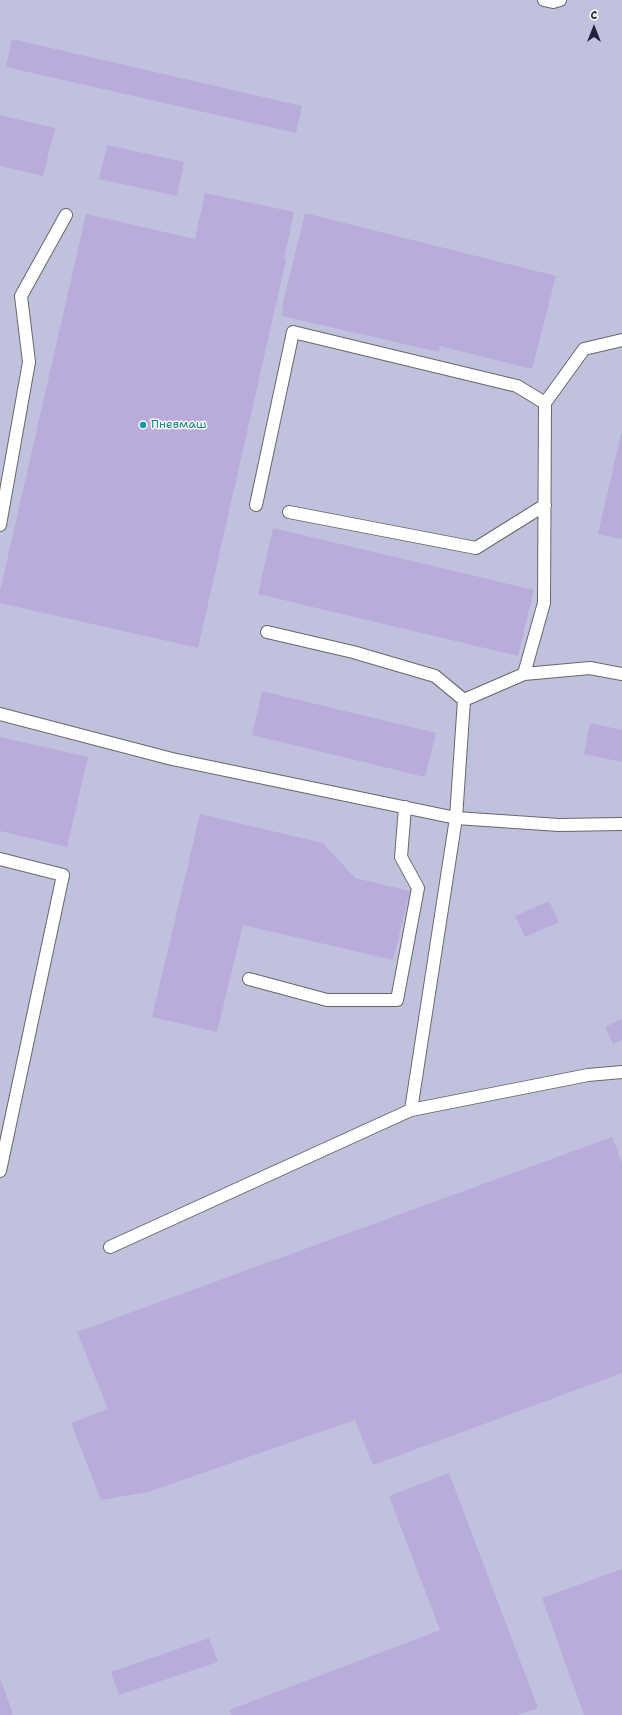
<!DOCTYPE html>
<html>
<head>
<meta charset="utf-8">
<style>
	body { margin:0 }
	#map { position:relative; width:622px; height:1715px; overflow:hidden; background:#eae4c5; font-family:"Shantell Sans",sans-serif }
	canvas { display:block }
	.north { position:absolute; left:574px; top:8px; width:40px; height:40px; -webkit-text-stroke:3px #fdfcf7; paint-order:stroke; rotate:0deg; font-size:11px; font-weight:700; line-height:16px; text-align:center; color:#22223b }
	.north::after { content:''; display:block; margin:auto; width:14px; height:18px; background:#22223b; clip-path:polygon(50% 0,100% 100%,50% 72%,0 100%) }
</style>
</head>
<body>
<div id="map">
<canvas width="622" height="1715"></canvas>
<div class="north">С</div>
</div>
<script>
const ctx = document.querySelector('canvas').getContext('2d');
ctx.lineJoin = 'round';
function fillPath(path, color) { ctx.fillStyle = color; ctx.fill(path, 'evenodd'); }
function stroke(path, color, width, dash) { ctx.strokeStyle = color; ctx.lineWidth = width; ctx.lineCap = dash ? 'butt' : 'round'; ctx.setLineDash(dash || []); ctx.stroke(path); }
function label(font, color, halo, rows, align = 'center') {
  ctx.font = font + ' "Shantell Sans",sans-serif'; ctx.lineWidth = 3; ctx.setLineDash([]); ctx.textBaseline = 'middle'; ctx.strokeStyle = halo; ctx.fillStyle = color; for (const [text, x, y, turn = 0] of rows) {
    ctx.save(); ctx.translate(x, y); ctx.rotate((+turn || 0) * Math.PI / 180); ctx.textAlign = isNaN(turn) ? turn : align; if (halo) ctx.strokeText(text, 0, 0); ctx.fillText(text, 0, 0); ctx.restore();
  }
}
const industrial = new Path2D(`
	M 0,0 L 622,0 L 622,1715 L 0,1715 Z`);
const building = new Path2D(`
	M 12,39 L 302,106 L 296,133 L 6,67 Z
	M 0,115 L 55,128 L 43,176 L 0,166 Z
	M 107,145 L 184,162 L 177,196 L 99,179 Z
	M 205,193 L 294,212 L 284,259 L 286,260 L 198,648 L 0,603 L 0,591 L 86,214 L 195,239 Z
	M 305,213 L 556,276 L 532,369 L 440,346 L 439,352 L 282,316 L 283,307 L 282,307 Z
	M 621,434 L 622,435 L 622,539 L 598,534 Z
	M 273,528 L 534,590 L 518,656 L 258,594 Z
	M 262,691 L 436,733 L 425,777 L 252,735 Z
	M 590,723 L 622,730 L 622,762 L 584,754 Z
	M 0,737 L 88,757 L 67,847 L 0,831 Z
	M 200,814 L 323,843 L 355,878 L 410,891 L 393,960 L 243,925 L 217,1032 L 152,1017 Z
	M 549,901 L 559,922 L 525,937 L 515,916 Z
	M 622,1019 L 622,1040 L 613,1044 L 605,1027 Z
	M 612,1137 L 622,1162 L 622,1373 L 373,1465 L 355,1420 L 148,1492 L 101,1500 L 71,1423 L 108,1409 L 77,1332 Z
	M 449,1473 L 538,1708 L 518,1715 L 231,1715 L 229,1710 L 440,1630 L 389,1496 Z
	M 622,1569 L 622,1715 L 584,1715 L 542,1598 Z
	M 209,1638 L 218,1662 L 119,1695 L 111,1672 Z
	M 0,1678 L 13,1714 L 10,1715 L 0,1715 Z`);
const lane = new Path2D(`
	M 544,0 L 553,2 L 560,0
	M 545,403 L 584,349 L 622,340
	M 256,505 L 293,332 L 517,386 L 545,403 L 544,603 L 524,674 L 464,700
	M 289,512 L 476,548 L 545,505
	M 0,525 L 29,362 L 21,296 L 66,215
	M 267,632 L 353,652 L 435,676 L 464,700 L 456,818 L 411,1110
	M 524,674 L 590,668 L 622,674
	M 0,714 L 172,759 L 456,818 L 559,825 L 622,824
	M 0,859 L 63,875 L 0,1171
	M 249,979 L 327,1000 L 397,1000 L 418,888 L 401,857 L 405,807
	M 110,1247 L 411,1110 L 588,1075 L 622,1072`);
const markers = [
	[143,425,4,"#0f9aa8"]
];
const cultureNames = [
	["Пневмаш",151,425]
];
fillPath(industrial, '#c0c2dd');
fillPath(building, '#b9acda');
stroke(lane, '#68666b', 14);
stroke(lane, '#fff', 12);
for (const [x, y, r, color] of markers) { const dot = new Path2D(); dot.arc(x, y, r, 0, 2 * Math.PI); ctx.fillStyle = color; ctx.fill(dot); stroke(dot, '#fdfcf7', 1.5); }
label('12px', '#0d838f', '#fdfcf7', cultureNames, 'left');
</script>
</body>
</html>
